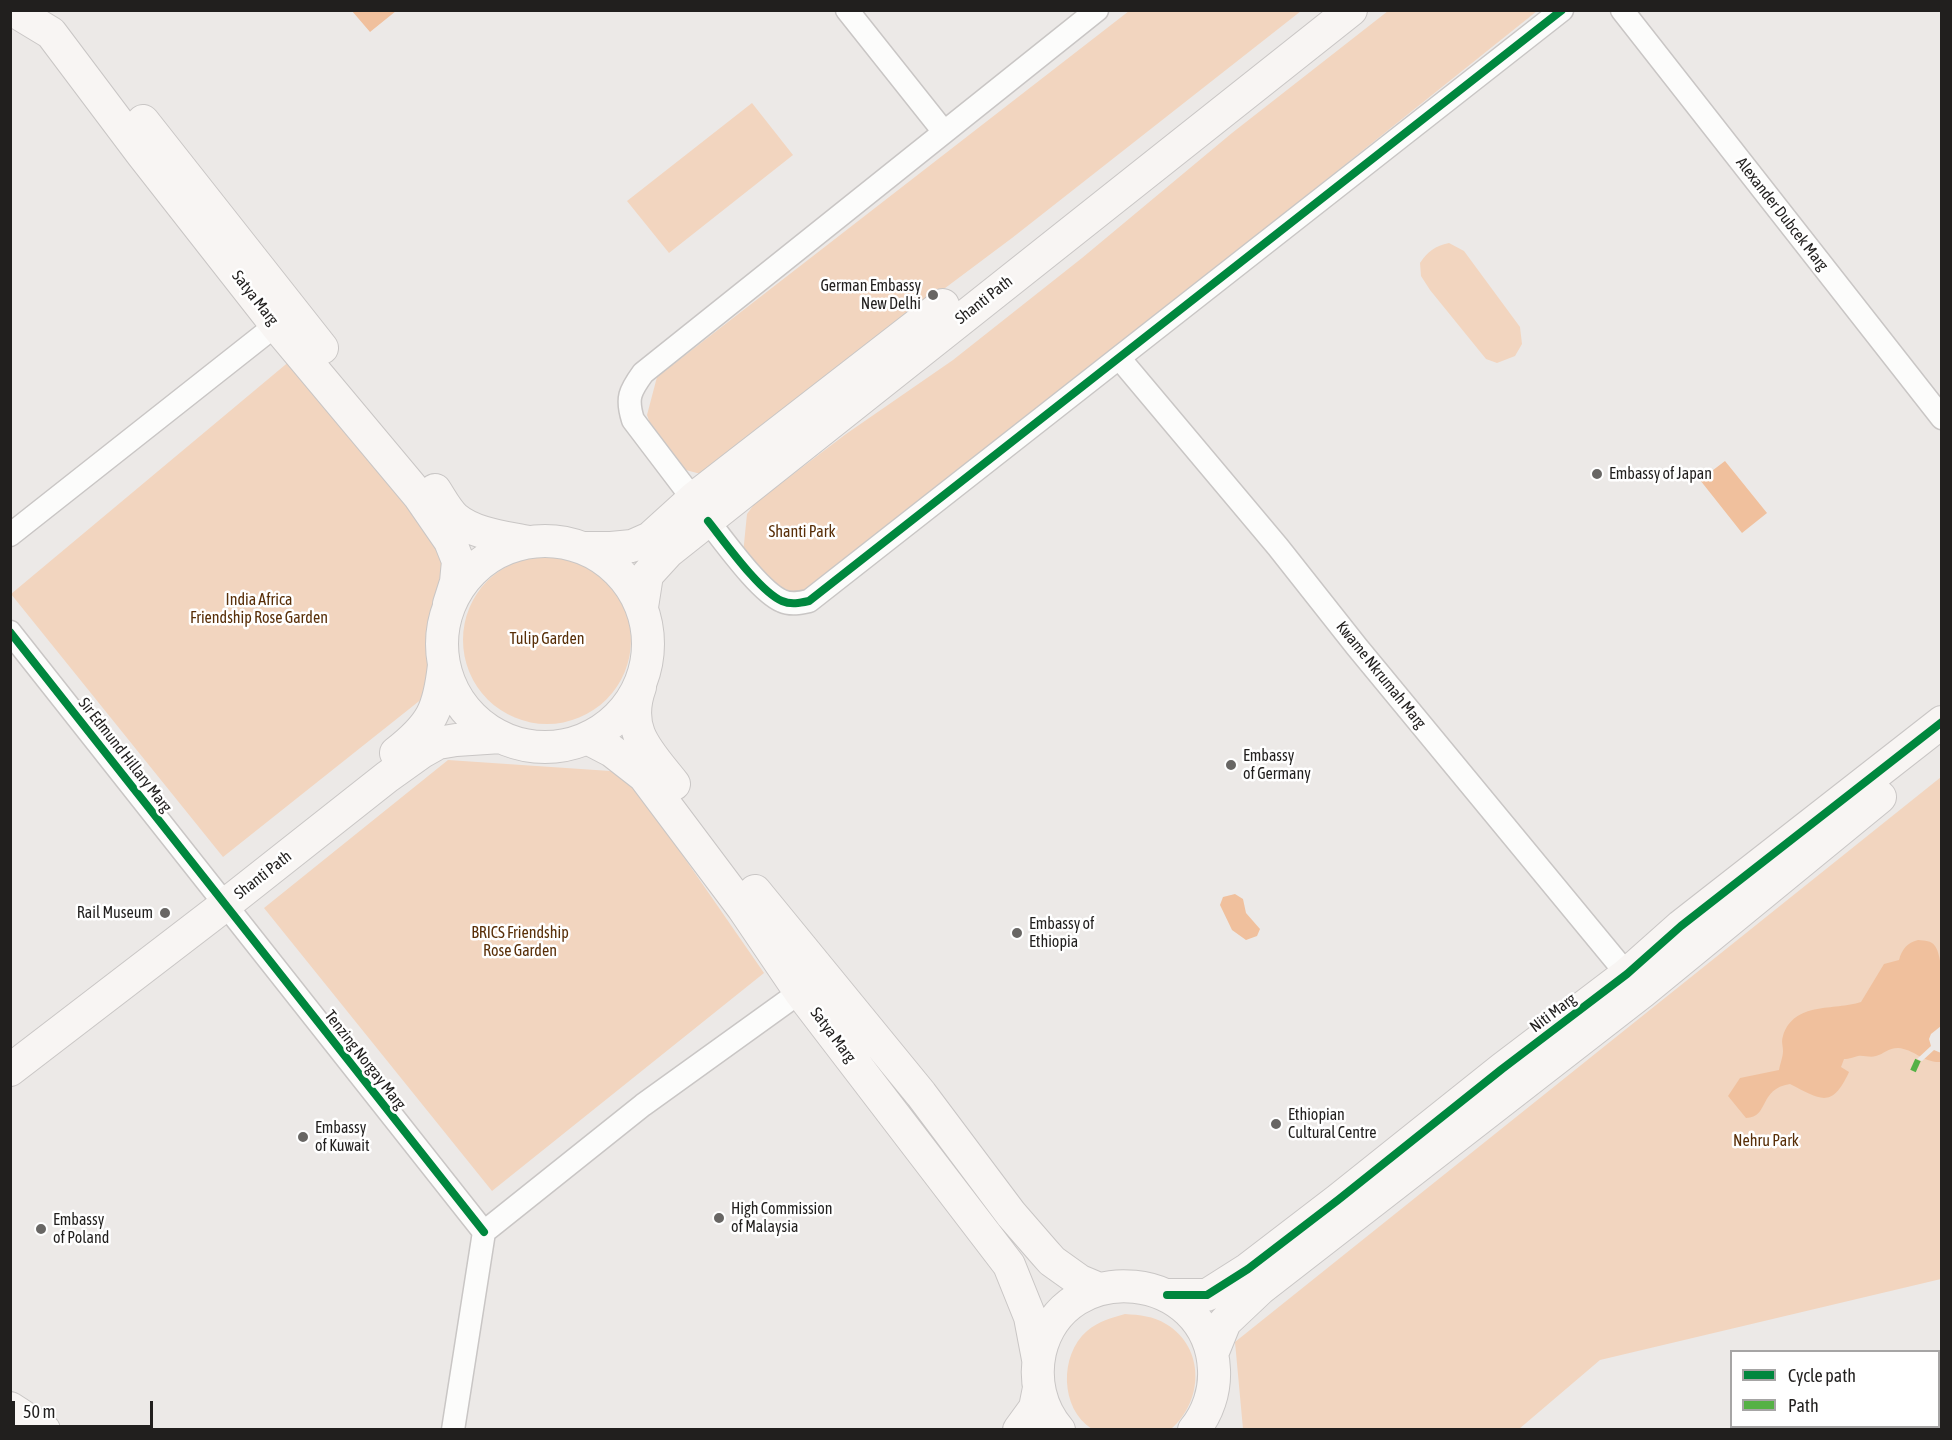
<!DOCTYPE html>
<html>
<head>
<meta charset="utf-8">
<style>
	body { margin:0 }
	#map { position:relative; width:1952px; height:1440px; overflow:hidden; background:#ece9e7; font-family:"Asap Condensed",sans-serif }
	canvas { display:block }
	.frame { position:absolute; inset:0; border:12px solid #211f1e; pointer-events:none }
	.legend { position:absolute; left:1730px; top:1350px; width:210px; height:78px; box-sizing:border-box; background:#fff; border:2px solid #a6a5a5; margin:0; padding:8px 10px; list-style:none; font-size:18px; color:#211f1e }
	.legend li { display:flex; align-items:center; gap:12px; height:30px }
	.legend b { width:30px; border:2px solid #a6a5a5 }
	.scale { position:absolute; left:12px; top:1401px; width:141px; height:27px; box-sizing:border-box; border:3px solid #211f1e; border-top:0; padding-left:8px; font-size:18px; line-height:21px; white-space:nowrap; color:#211f1e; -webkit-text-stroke:4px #fff; paint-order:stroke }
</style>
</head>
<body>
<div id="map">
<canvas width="1952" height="1440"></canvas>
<div class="frame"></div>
<ul class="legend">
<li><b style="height:8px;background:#00873e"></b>Cycle path</li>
<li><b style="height:8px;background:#55b145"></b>Path</li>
</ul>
<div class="scale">50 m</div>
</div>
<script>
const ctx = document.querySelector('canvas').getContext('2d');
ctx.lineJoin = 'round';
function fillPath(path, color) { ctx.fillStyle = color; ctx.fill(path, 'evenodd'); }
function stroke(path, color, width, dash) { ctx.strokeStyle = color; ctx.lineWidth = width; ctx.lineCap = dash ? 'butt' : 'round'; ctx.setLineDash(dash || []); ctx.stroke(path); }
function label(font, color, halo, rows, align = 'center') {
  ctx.font = font + ' "Asap Condensed",sans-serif'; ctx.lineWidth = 5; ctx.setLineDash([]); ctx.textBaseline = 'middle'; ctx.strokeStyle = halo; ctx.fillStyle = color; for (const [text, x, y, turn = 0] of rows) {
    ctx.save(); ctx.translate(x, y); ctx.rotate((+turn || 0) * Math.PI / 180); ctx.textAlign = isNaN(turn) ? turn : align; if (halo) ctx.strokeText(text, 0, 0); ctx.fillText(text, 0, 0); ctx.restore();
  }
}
const green = new Path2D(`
	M 1129,11 L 1301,11 L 1012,238 L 861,351 L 713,473 L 697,473 L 682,469 L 660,452 L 647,415 L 657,377 Z
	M 1388,11 L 1537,11 L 806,596 L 786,593 L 743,554 L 747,514 L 755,503 L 846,434 L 953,360 L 1082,258 L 1232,133 Z
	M 752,103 L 793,155 L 669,253 L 627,201 Z
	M 1449,243 L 1464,251 L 1520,327 L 1522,344 L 1515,356 L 1497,363 L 1486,359 L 1430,290 L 1421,276 L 1420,263 C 1428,251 1435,246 1449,243 Z
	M 291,360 L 444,549 L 423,698 L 223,857 L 11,594 Z
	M463 640a84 84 0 1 1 168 0a84 84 0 1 1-168 0Z
	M 448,760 L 625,772 L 764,973 L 492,1191 L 264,908 Z
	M 1941,777 L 1941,1279 L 1600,1360 L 1519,1429 L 1243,1429 L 1235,1342 Z
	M 1125,1314 C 1140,1315 1153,1316 1166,1324 C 1206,1348 1203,1402 1171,1429 L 1092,1429 C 1060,1409 1059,1355 1087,1331 C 1099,1321 1111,1318 1125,1314 Z`);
const water = new Path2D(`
	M 352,11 L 396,11 L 370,32 Z
	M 1725,461 L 1767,513 L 1742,533 L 1700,480 Z
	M 1235,894 L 1243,899 L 1246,913 L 1260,929 L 1257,936 L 1246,940 L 1232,930 L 1220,905 L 1223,897 Z
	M 1918,940 C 1925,941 1931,940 1935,946 C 1947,962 1941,1039 1941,1062 C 1923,1063 1914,1049 1898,1048 C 1888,1048 1884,1054 1876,1056 C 1870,1058 1864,1055 1858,1056 C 1853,1057 1850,1059 1844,1059 L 1841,1067 L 1849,1072 C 1832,1109 1821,1100 1790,1084 C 1758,1089 1770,1117 1746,1118 L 1728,1096 L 1740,1078 L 1779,1070 C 1780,1064 1783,1057 1783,1051 C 1783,1045 1781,1042 1783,1036 C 1794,1001 1834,1011 1861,1002 L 1884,964 L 1899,960 C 1902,949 1907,943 1918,940 Z`);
const pier = new Path2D(`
	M 1941,1026 L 1941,1053 L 1934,1050 L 1922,1061 L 1917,1059 L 1931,1046 L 1929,1039 L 1931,1034 Z`);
const street = new Path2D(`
	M 847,10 L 944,132
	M 1622,10 L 1942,418
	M 1120,359 L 1278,547 L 1357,647 L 1636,985
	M 693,499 L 633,420 C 626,398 630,391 643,373 L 1097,10
	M 708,521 C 724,541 760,592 782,601 C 791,605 800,603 809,601 L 1562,10
	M 10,535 L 276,325
	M 10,632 L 484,1232
	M 453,1430 L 484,1232 L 643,1105 L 800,992`);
const secondary = new Path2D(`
	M 13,10 L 51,33 L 142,154 L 276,325 L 419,496 L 450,541 L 458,561 L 456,582 L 449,604
	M 143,121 L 322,348
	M 435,490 C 441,499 447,511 455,518 C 474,534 504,537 528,542
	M442 644a103 103 0 1 1 206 0a103 103 0 1 1-206 0Z
	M 584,548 L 611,548 L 632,546 L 650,538 L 693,499 L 943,305
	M 642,607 L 647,575 L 668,552 L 1351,10
	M 640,687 C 624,731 649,752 674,784
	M 587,738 L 612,751 L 644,776 L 743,908 L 800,992 L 1009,1265 L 1030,1317 L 1038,1359
	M 396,753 C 432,725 439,710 444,665
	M 755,891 L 921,1094 L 1011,1214 L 1044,1252 L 1052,1261 L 1080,1281 L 1099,1289
	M 10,1070 L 225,905 L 387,777 L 422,752 L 438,743 L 456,740 L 501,737
	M 1167,1295 L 1207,1295 L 1248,1269 L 1338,1200 L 1502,1069 L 1627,974 L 1681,926 L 1942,722
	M 1212,1354 L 1225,1322 L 1261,1288 L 1642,992 L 1880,797
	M 10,1408 L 44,1430
	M 1019,1430 L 1035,1408 L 1039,1388
	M 1059,1430 C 1040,1408 1034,1379 1040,1352 C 1064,1254 1210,1270 1214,1370 C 1215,1391 1208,1413 1194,1430`);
const quiet = new Path2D(`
	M 1913,1071 L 1918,1060`);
const cycleway = new Path2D(`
	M 708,521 C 724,541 760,592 782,601 C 791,605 800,603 809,601 L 1562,10
	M 10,632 L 484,1232
	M 1167,1295 L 1207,1295 L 1248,1269 L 1338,1200 L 1502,1069 L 1627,974 L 1681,926 L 1942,722`);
const markers = [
	[933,295,6,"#686664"],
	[1597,474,6,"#686664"],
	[1231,765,6,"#686664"],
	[165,913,6,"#686664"],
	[1017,933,6,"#686664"],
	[1276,1124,6,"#686664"],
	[303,1137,6,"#686664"],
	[719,1218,6,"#686664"],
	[41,1229,6,"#686664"]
];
const streetNames = [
	["Alexander Dubcek Marg",1782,214,52],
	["Satya Marg",255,298,52],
	["Shanti Path",984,300,-38],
	["Kwame Nkrumah Marg",1381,675,51],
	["Sir Edmund Hillary Marg",125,755,52],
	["Shanti Path",263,875,-38],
	["Niti Marg",1553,1013,-37],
	["Satya Marg",833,1035,53],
	["Tenzing Norgay Marg",365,1060,52]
];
const poiNames = [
	["German Embassy",921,286,"right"],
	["New Delhi",921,304,"right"],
	["Embassy of Japan",1609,474],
	["Embassy",1243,756],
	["of Germany",1243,774],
	["Rail Museum",153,913,"right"],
	["Embassy of",1029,924],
	["Ethiopia",1029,942],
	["Ethiopian",1288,1115],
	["Cultural Centre",1288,1133],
	["Embassy",315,1128],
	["of Kuwait",315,1146],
	["High Commission",731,1209],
	["of Malaysia",731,1227],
	["Embassy",53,1220],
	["of Poland",53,1238]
];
const parkNames = [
	["Shanti Park",802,532],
	["India Africa",259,600],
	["Friendship Rose Garden",259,618],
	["Tulip Garden",547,639],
	["BRICS Friendship",520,933],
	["Rose Garden",520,951],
	["Nehru Park",1766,1141]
];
fillPath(green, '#f2d5bf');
fillPath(water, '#f0c09d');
fillPath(pier, '#ece9e7');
stroke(street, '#c9c6c5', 25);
stroke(secondary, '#c9c6c5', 34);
stroke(street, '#fcfcfb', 22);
stroke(secondary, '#f8f5f3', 32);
stroke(quiet, '#55b145', 6, [12, 6]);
stroke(cycleway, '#00873e', 8);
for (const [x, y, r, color] of markers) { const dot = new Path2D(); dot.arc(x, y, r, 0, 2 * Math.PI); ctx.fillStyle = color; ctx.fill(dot); stroke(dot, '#fff', 2); }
label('16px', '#211f1e', '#fff', streetNames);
label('16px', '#211f1e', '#fff', poiNames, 'left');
label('16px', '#592f08', '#fff', parkNames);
</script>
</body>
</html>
